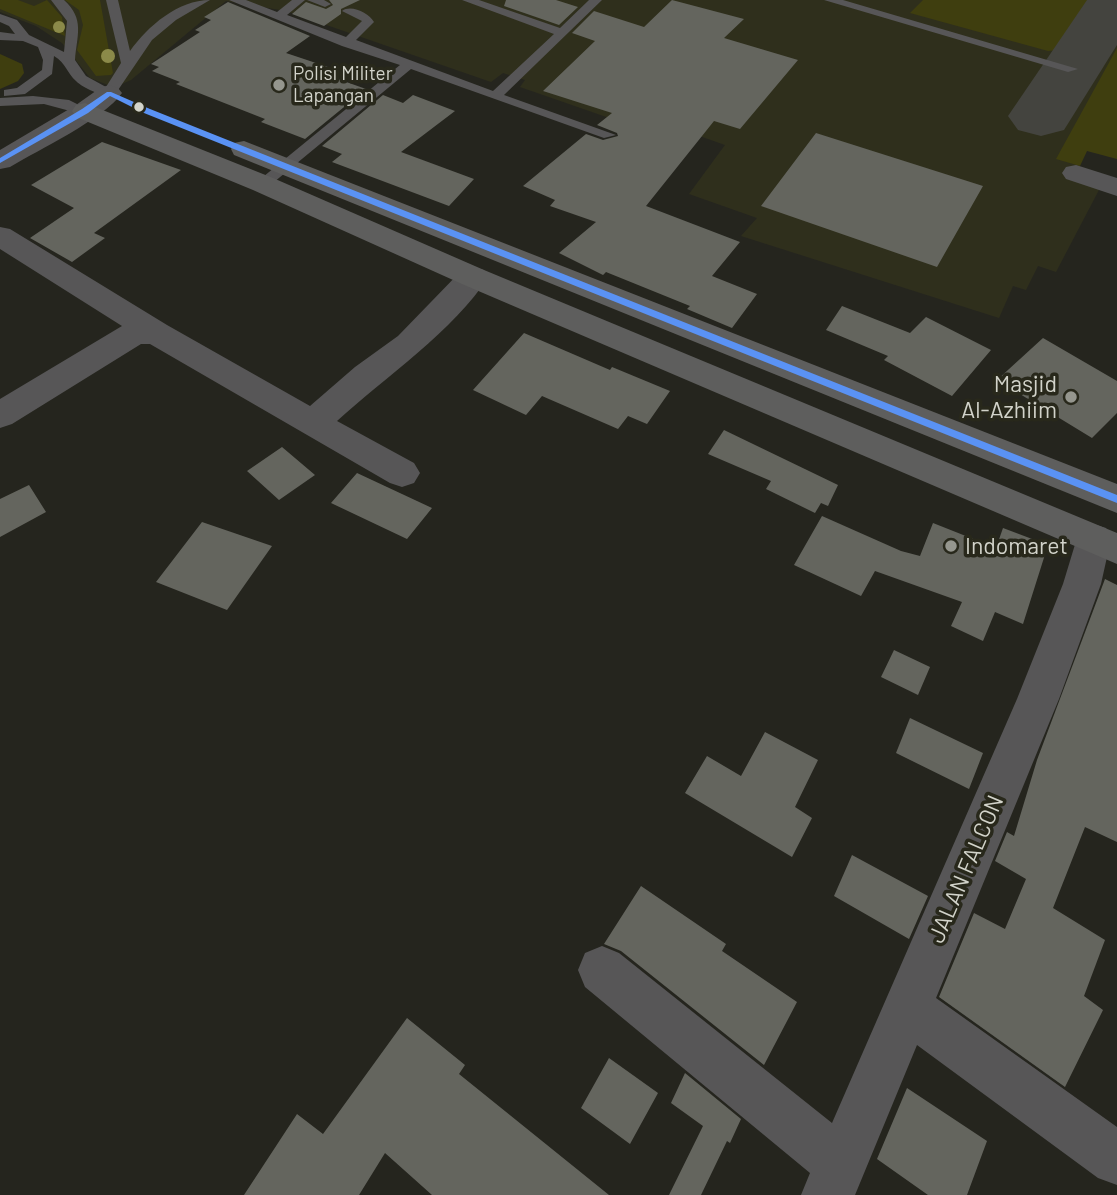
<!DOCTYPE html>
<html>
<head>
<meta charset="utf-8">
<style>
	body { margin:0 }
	canvas { display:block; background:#25251e }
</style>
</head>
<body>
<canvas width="1117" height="1195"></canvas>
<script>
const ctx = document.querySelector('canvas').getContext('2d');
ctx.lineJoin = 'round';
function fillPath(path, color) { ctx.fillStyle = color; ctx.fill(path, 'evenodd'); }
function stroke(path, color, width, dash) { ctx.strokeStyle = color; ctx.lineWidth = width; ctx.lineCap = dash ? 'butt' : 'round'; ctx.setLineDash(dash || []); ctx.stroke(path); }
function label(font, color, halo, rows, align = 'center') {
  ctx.font = font + ' Barlow,sans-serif'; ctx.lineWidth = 7; ctx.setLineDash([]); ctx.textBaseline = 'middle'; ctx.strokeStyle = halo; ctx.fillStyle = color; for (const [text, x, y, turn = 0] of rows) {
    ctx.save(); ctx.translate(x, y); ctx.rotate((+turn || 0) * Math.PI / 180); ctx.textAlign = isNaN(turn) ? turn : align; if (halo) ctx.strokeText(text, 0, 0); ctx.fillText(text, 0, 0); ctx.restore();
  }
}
const built = new Path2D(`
	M 0,0 L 1117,0 L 1117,118 L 1088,146 L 1077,169 L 1100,188 L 1056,272 L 1038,266 L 1026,290 L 1013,286 L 999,318 L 741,236 L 757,218 L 689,194 L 725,145 L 674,127 L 664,137 L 520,87 L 525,80 L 503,73 L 491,82 L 286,11 L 226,1 L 131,80 L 122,84 L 108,85 L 90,78 L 62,43 L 36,26 L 0,12 Z`);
const green = new Path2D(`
	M 0,0 L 18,0 L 34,6 L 47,0 L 62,17 L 65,36 L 0,9 Z
	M 65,0 L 100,0 L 113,73 L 111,75 L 96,76 L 77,50 L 83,25 L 79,10 Z
	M 923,0 L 1089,0 L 1059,50 L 1048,51 L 910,13 Z
	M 1117,48 L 1117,159 L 1087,151 L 1080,166 L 1056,159 Z
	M 0,54 L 22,64 L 24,73 L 18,81 L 0,89 Z`);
const taxiway = new Path2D(`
	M 1087,0 L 1117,0 L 1117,45 L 1064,130 L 1041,136 L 1018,130 L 1008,116 Z`);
const building = new Path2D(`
	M 329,0 L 360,0 L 341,9 L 341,14 L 324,26 L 292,14 L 306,2 L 326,9 L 333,5 Z
	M 506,0 L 556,0 L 578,7 L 559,25 L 504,6 Z
	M 672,0 L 744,19 L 724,38 L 798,60 L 740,129 L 714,121 L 646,206 L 740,242 L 712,276 L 757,294 L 732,328 L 687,309 L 690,306 L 606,272 L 603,275 L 559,253 L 596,222 L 550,206 L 555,200 L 523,186 L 586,134 L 603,140 L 618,136 L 617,133 L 597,125 L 612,113 L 543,91 L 595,41 L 572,33 L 594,11 L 644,27 Z
	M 228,2 L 310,36 L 286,53 L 328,67 L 321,73 L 366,89 L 305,139 L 261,122 L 265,119 L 176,84 L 180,82 L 152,71 L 159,67 L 151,64 L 200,32 L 195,30 L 211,20 L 204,17 Z
	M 383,95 L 403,103 L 413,95 L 455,111 L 401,152 L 474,179 L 449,206 L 332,162 L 342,154 L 322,146 Z
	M 816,133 L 983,186 L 937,267 L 761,206 Z
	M 102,142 L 181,170 L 94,233 L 105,238 L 72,262 L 30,238 L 74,208 L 31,185 Z
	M 842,306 L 910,333 L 926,317 L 991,350 L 952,396 L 884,360 L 888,356 L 826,330 Z
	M 524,333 L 610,370 L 612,367 L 670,391 L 647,424 L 628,416 L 618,429 L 542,396 L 526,415 L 473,390 Z
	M 1043,338 L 1117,381 L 1117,413 L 1092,438 L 997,380 Z
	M 724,430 L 838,485 L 828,506 L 821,503 L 815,513 L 766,489 L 771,481 L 708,454 Z
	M 282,447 L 315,475 L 279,500 L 247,471 Z
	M 357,473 L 432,508 L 407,539 L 331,503 Z
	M 29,485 L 46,512 L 0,537 L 0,499 Z
	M 822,516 L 901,551 L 920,556 L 933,523 L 996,548 L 1003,528 L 1048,545 L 1023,624 L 995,612 L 983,641 L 951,626 L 962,602 L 875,571 L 861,596 L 794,565 Z
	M 202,522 L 272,546 L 227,610 L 156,582 Z
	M 1105,579 L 1117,585 L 1117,842 L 1085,827 L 1053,908 L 1105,940 L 1084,996 L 1103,1010 L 1065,1087 L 939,997 L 974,913 L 1005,929 L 1026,879 L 995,861 L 1007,832 L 1014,836 L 1037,760 Z
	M 894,650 L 930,667 L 918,695 L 881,677 Z
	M 910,718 L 983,753 L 969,789 L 896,753 Z
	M 765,732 L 818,760 L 795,807 L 812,818 L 792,857 L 685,793 L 707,756 L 741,776 Z
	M 852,855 L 928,896 L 909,939 L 834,896 Z
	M 641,886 L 726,944 L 722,951 L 797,1002 L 764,1065 L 621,951 L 604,944 Z
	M 407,1018 L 465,1065 L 459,1074 L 609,1195 L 432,1195 L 385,1153 L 359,1195 L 244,1195 L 297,1114 L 323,1134 Z
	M 609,1058 L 658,1093 L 630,1144 L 581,1108 Z
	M 685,1073 L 741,1119 L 730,1143 L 727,1141 L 701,1195 L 669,1195 L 703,1126 L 671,1103 Z
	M 907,1088 L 987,1141 L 967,1195 L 928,1195 L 877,1159 Z`);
const service = new Path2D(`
	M 51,0 L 64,0 C 85,19 77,35 75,60 L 86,76 L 106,87 L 121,63 L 106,0 L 118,0 L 130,51 C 148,26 178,0 210,0 L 176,20 L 152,40 L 114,96 C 104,97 84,89 76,81 C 67,73 66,63 54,56 L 52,74 L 25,94 L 4,96 L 4,90 L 17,88 L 42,70 L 43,60 L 38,47 L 23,41 L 0,40 L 0,32 L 15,34 L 9,26 L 0,22 L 0,14 L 17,20 L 29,35 L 64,52 L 67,21 Z
	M 229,0 L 246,0 L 277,12 L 292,0 L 305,0 L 287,15 L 346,37 L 362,21 L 342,11 C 351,4 369,13 374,22 L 356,40 L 493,91 L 554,34 L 462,0 L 479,0 L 560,28 L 589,0 L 602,0 L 504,95 L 616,135 L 604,138 L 411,69 L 268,187 L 258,187 L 258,181 L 400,65 L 342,46 Z
	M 307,0 L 324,0 L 331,4 L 325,7 Z
	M 824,0 L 843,0 L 1078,69 L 1068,72 Z
	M 33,96 L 69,100 L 91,111 L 85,115 L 44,104 L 0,106 L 0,98 Z`);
const minor = new Path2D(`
	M 109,85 L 118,88 L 122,93 C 104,119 38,150 10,167 L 0,169 L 0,150 L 76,105 L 100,88 Z
	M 1076,165 L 1117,178 L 1117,196 L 1066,179 L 1062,173 L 1066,167 Z
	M 0,227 L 10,229 L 167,325 L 310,406 L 355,367 L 398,336 L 462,270 L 473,267 L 484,270 L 488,277 C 455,330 384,378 337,421 L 414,463 L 420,473 L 414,483 L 402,487 L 390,483 L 150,344 L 141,344 L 12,424 L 0,428 L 0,399 L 122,326 L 0,249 Z
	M 1093,524 L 1106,528 L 1111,539 L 1101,584 L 1059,699 L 936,998 L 1117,1127 L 1117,1185 L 1098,1178 L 917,1045 L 855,1195 L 801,1195 L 810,1173 L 585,987 L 578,970 L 585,953 L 602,946 L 619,953 L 832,1123 L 1017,699 L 1063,584 L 1080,528 Z`);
const trunk = new Path2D(`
	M 85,103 L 273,178 L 484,270 L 1117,533 L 1117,564 L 462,284 L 253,190 L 76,117 L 72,111 L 76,105 Z
	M 244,141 L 1117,484 L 1117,513 L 234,155 L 231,149 L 234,143 Z`);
const bus1 = new Path2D(`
	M 107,92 L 111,92 L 150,109 L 1117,495 L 1117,503 L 144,113 L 110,96 L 88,113 L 0,163 L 0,158 L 82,109 Z`);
const trees = [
	[59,27,6],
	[108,56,7]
];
const markers = [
	[279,85,7,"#95968e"],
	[139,107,6,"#d2d3ca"],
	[1071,397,7,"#95968e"],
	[951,546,7,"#95968e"]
];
const farPoinames = [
	["Polisi Militer",293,74],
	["Lapangan",293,96]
];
const poiNames = [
	["Masjid",1057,384],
	["Al-Azhiim",1057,410],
	["Indomaret",965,546,"left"]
];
const streetNames = [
	["JALAN FALCON",966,869,-67]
];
fillPath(built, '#2f2f1c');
fillPath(green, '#3f3e0f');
fillPath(taxiway, '#44443f');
fillPath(building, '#64655e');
fillPath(service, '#575657');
fillPath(minor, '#575657');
fillPath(trunk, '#5e5e5d');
fillPath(bus1, '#5a92f4');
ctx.fillStyle = '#8b8a49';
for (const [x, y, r] of trees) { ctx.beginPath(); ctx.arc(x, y, r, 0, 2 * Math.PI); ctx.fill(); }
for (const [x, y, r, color] of markers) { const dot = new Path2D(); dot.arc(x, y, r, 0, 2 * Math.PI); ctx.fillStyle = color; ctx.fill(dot); stroke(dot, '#28281b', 2.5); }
label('19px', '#d2d3ca', '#28281b', farPoinames, 'left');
label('23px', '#d2d3ca', '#28281b', poiNames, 'right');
label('23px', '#d2d3ca', '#28281b', streetNames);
</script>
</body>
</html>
